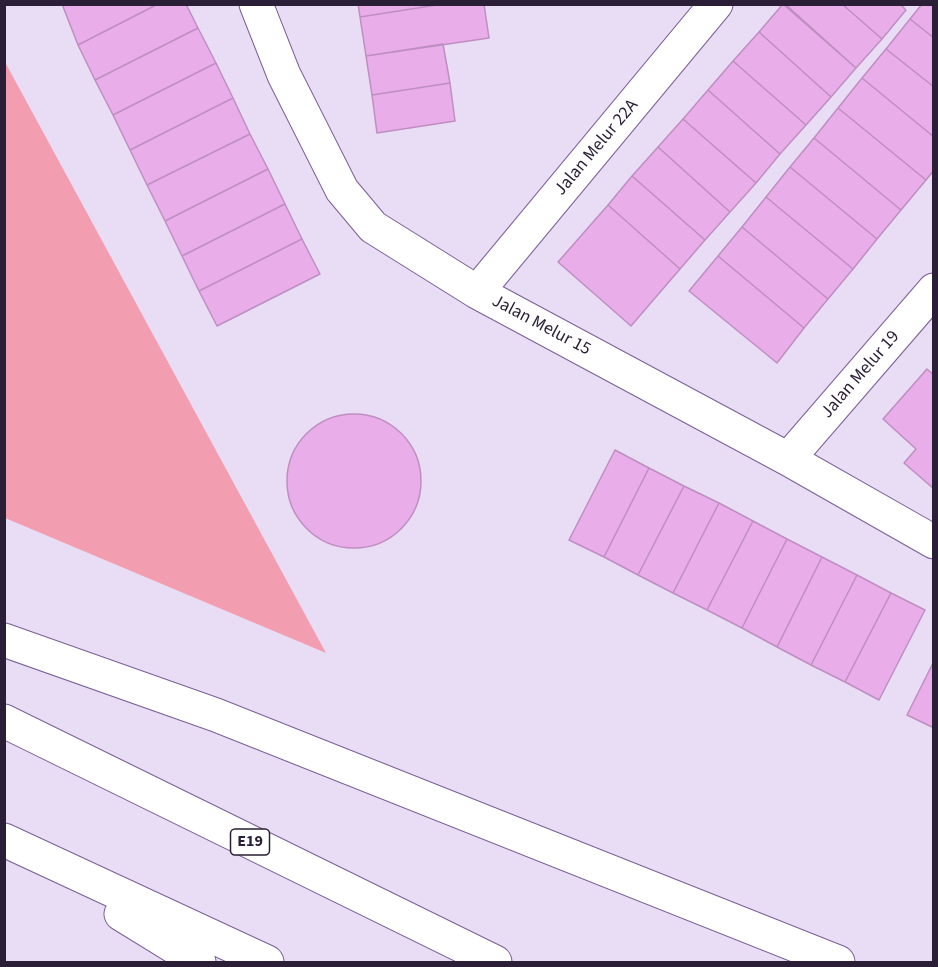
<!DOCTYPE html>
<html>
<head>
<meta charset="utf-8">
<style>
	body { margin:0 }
	#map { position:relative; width:938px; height:967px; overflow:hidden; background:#e9ddf6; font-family:"Source Sans 3",sans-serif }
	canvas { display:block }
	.frame { position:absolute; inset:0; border:6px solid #2a1f36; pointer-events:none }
</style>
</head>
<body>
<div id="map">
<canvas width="938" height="967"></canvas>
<div class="frame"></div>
</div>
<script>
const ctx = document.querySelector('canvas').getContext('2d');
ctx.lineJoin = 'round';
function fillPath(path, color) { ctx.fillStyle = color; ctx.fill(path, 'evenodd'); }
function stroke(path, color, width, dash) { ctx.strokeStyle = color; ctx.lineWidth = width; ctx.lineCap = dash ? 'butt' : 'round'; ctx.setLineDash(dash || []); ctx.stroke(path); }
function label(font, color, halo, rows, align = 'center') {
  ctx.font = font + ' "Source Sans 3",sans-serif'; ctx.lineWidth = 6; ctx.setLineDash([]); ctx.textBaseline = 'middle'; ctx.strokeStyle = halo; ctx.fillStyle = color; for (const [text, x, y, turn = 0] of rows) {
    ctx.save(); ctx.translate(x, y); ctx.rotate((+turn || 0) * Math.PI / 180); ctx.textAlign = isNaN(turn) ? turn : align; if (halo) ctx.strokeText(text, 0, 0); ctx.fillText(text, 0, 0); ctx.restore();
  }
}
const green = new Path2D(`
	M 4,62 L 5,62 L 326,653 L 5,518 Z`);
const building = new Path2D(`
	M 62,4 L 158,4 L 78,45 Z
	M 158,4 L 186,4 L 198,28 L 95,80 L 78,45 Z
	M 358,4 L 443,4 L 360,17 Z
	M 443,4 L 484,4 L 489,38 L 366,56 L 360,17 Z
	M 783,4 L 856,68 L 831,97 L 759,32 Z
	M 785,4 L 842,4 L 882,39 L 856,68 Z
	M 842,4 L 900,4 L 906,10 L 882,39 Z
	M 922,4 L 934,4 L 934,38 L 910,19 Z
	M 910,19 L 934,38 L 934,87 L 886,49 Z
	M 198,28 L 216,63 L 113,115 L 95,80 Z
	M 759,32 L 831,97 L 806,125 L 733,61 Z
	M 443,44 L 450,83 L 372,95 L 366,56 Z
	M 886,49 L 934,87 L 934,137 L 862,78 Z
	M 733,61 L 806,125 L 780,154 L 708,90 Z
	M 216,63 L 233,98 L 130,150 L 113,115 Z
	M 862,78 L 934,137 L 934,170 L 926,180 L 838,108 Z
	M 450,83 L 455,121 L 377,133 L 372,95 Z
	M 708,90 L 780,154 L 756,183 L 683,119 Z
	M 233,98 L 250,134 L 147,185 L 130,150 Z
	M 838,108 L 926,180 L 901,210 L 814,138 Z
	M 683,119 L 756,183 L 730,212 L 658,147 Z
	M 250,134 L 268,169 L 165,221 L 147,185 Z
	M 814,138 L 901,210 L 877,239 L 790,167 Z
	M 658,147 L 730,212 L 705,240 L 632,176 Z
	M 790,167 L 877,239 L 853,269 L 766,197 Z
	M 268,169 L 285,204 L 182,256 L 165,221 Z
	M 632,176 L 705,240 L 680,269 L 608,205 Z
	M 766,197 L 853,269 L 828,299 L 742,227 Z
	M 285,204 L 302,239 L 199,291 L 182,256 Z
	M 608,205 L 680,269 L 631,326 L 558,262 Z
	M 742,227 L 828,299 L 804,328 L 718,256 Z
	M 302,239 L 320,274 L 217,326 L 199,291 Z
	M 718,256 L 804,328 L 777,363 L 689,291 Z
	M 927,369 L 934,375 L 934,489 L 904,463 L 916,449 L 883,419 Z
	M287 481a67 67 0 1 1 134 0a67 67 0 1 1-134 0Z
	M 615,450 L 649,468 L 604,557 L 569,540 Z
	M 649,468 L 684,486 L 638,575 L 604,557 Z
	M 684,486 L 719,503 L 673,593 L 638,575 Z
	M 719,503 L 753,521 L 707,610 L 673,593 Z
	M 753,521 L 787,539 L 742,628 L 707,610 Z
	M 787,539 L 822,557 L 777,647 L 742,628 Z
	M 822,557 L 857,575 L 811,665 L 777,647 Z
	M 857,575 L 891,593 L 845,682 L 811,665 Z
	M 891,593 L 925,610 L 879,700 L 845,682 Z
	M 934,661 L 934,728 L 907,715 Z`);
const minor = new Path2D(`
	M 256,4 L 284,75 L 342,190 L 373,227 L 477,292 L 788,459 L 934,542
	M 477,292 L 716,4
	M 788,459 L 934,290`);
const highway = new Path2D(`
	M 4,640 L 216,715 L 838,962
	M 4,721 L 495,962
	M 4,840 L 267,962
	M 121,914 L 199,962`);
const shields = [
	[250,842,39]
];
const shieldNames = [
	["E19",250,842]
];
const streetNames = [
	["Jalan Melur 22A",597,148,-50],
	["Jalan Melur 15",541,326,28],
	["Jalan Melur 19",861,375,-49]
];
fillPath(green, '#f39eb0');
fillPath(building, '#e9adea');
stroke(building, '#bf8ec0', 1.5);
stroke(minor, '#7a5f96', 35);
stroke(highway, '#7a5f96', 35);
stroke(minor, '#fff', 33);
stroke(highway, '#fff', 33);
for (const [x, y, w] of shields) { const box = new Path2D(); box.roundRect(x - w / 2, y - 13, w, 26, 4.5); ctx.fillStyle = '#fff'; ctx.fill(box); stroke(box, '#2a1f36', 1.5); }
label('bold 16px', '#2a1f36', null, shieldNames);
label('18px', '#2a1f36', '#fff', streetNames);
</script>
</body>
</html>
